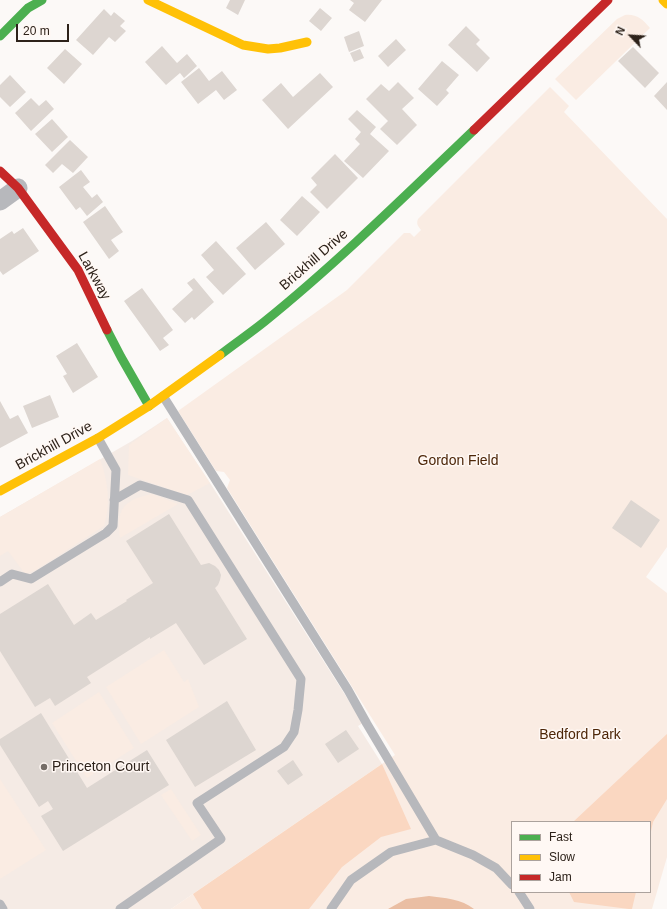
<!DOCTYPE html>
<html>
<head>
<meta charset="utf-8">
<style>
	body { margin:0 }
	#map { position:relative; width:667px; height:909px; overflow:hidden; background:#fcf9f7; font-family:Arial,sans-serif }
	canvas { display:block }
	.legend { position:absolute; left:511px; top:821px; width:140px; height:72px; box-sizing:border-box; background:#fff8f4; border:1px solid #aba29d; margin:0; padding:5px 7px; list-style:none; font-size:12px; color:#2d221a }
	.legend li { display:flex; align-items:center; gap:8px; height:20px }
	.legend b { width:20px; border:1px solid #aba29d }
	.north { position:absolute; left:611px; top:16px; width:40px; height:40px; -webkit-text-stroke:3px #fff8f4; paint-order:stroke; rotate:295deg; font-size:11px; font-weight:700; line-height:16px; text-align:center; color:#2d221a }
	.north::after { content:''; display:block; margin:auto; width:14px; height:18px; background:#2d221a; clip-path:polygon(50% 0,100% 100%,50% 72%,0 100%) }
	.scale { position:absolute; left:16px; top:24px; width:53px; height:18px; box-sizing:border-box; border:2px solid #2d221a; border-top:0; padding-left:5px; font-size:12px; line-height:14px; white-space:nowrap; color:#2d221a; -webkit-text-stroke:3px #fff8f4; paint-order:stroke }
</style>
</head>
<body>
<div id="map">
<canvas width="667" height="909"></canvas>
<ul class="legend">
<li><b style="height:5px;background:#4caf50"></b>Fast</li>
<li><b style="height:5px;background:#ffc107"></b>Slow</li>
<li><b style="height:5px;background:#c62828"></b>Jam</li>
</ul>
<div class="north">N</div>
<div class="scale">20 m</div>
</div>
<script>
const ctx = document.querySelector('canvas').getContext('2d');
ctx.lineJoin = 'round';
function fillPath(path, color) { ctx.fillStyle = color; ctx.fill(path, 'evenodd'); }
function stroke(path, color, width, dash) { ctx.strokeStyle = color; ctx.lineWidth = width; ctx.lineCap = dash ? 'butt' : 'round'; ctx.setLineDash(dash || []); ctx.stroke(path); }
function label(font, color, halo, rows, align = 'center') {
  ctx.font = font + ' Arial,sans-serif'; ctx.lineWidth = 3; ctx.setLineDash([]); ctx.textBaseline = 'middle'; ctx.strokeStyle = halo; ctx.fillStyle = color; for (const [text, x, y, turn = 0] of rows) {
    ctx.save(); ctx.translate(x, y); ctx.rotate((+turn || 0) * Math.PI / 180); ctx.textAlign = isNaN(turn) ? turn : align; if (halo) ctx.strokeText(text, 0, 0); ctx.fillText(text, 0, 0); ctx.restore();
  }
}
const built = new Path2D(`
	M 167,418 L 212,486 L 363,723 L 358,726 L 382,764 L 171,909 L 0,909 L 0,517 L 132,441 Z`);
const green = new Path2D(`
	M 625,15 C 637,14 642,19 650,28 L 576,100 L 555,79 L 617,19 Z
	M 550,87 L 569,106 L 564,112 L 667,219 L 667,547 L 646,577 L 667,593 L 667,857 L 652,909 L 171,909 L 395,755 L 227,488 L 230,480 L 224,472 L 216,471 L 178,411 L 347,290 L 404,233 L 410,233 L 414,237 L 421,230 C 418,226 416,224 418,219 ZM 512,822 L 650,822 L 650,892 L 512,892 Z
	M 167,418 L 210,483 L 187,495 L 128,475 L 129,445 Z
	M 100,459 C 108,480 111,505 104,526 L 36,570 L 25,574 L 8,551 L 0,556 L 0,517 Z
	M 152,494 L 178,504 L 120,538 C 116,509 123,500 152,494 Z
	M 164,650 L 184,682 L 188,679 L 199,707 L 141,744 L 106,687 Z
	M 99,692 L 134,748 L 87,778 L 52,723 Z
	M 0,779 L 46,850 L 0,879 Z
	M 171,789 L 201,835 L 192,841 L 161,795 Z`);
const forest = new Path2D(`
	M 667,734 L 667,799 L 653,822 L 650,836 L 650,822 L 573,822 Z
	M 382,764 L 411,829 L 381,837 L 342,867 L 309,909 L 202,909 L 193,894 Z
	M 569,892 L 636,892 L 632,909 L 629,909 L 574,902 Z`);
const water = new Path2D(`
	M 429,896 C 444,898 462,899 474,909 L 388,909 L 406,899 Z`);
const building = new Path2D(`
	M 230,0 L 245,0 L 238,15 L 226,8 Z
	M 350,0 L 382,0 L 365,22 L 349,10 L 354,3 Z
	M 320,8 L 332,18 L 321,31 L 309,21 Z
	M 104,9 L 111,16 L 114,12 L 125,21 L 120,26 L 126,31 L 115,42 L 109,37 L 93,55 L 76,40 Z
	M 466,26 L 480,40 L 476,44 L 490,58 L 477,72 L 448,45 Z
	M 359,31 L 364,46 L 349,52 L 344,37 Z
	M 396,39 L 406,50 L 388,67 L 378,56 Z
	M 162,46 L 177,63 L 187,54 L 197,66 L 184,78 L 180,73 L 166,85 L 145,62 Z
	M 633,47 L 659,73 L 645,88 L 618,61 Z
	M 65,49 L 82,64 L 64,84 L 47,68 Z
	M 360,49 L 364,58 L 354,62 L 350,53 Z
	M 442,61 L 459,75 L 446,90 L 449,93 L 437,106 L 418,89 Z
	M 199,68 L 209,81 L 222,71 L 237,90 L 224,100 L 216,90 L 198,104 L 181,82 Z
	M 320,73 L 333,87 L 288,129 L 262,100 L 281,83 L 293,97 Z
	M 10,75 L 26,92 L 10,107 L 0,97 L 0,85 Z
	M 398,82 L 414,98 L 402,109 L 417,125 L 397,145 L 380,129 L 388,121 L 366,99 L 381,84 L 389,91 Z
	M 667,82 L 667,110 L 654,96 Z
	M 31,98 L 39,106 L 46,100 L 54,109 L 31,131 L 15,113 Z
	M 357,110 L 376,127 L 370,134 L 389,151 L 363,178 L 344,161 L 360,144 L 355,139 L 361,132 L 348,119 Z
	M 52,119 L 68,137 L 52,152 L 35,134 Z
	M 70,140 L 88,157 L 73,173 L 62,164 L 53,173 L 45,165 Z
	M 335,154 L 358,178 L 327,209 L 310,192 L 317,185 L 311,178 Z
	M 81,170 L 90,182 L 83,187 L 92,198 L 97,194 L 103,202 L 87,216 L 80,207 L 76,210 L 59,187 Z
	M 302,196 L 320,212 L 297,236 L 280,220 Z
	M 105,206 L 123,232 L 111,240 L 119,251 L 109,259 L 83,222 Z
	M 266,222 L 285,244 L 255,270 L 236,248 Z
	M 23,228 L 39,251 L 3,275 L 0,271 L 0,239 L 12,231 L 14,234 Z
	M 216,241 L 246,274 L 223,295 L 206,277 L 214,270 L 201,255 Z
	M 194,278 L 214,302 L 194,320 L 192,317 L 185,323 L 172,309 L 193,290 L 187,283 Z
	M 142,288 L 173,330 L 163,338 L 169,345 L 160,351 L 124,301 Z
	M 77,343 L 98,377 L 73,393 L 63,376 L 67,374 L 56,356 Z
	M 50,395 L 59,417 L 32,428 L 23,406 Z
	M 0,401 L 10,419 L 18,415 L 28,433 L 0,448 Z
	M 631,500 L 660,520 L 641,548 L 612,528 Z
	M 169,514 L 201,565 L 209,563 L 215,566 L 219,570 L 221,575 L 220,580 L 218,585 L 215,588 L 247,639 L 204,665 L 176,623 L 150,639 L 150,637 L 87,677 L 91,683 L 55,706 L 50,698 L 35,707 L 0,651 L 0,614 L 48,584 L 74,625 L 91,613 L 96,620 L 127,601 L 126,600 L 153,583 L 126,541 Z
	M 227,701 L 256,750 L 195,787 L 166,740 Z
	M 41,713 L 87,788 L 147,750 L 169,785 L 63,851 L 41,816 L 53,809 L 48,801 L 39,807 L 0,745 L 0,739 Z
	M 346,730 L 359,749 L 338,763 L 325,744 Z
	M 293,760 L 303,775 L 288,785 L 277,771 Z`);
const lane = new Path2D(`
	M 163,396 L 348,690 L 367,724 L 436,840
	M 114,500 L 140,485 L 188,500 L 301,679 L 298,710 L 294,732 L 284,747 L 197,803 L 221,839 L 120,909
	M 0,582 L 12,574 L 31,579 L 106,533 L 113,526 L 116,470 L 98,438
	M 519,892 L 530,909
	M 0,904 L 3,909
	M 331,909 L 351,880 L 391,852 L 436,840 L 473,855 L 496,868 L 512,885`);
const street = new Path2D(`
	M 0,201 L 18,188`);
const fast = new Path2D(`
	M 0,36 L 28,8 L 42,0
	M 107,330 L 121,357 L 149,406
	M 220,355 C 234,344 249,334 264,322 C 337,263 405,196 474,130`);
const slow = new Path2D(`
	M 148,0 L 243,45 L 268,49 L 280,48 L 307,42
	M 663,0 L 667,4
	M 0,491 L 98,438 L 149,406 L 220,355`);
const jam = new Path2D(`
	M 474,130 L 608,0
	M 0,171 L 18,188 L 78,270 L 107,330`);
const markers = [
	[44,767,4,"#756d67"]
];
const streetNames = [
	["Brickhill Drive",314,260,-41],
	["Larkway",94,276,61],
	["Brickhill Drive",54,446,-29]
];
const parkNames = [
	["Gordon Field",458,461],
	["Bedford Park",580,735]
];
const poiNames = [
	["Princeton Court",52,767]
];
fillPath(built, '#f5ebe5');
fillPath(green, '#faece3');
fillPath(forest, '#fad7c1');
fillPath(water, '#eabea3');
fillPath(building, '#ddd6d1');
stroke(lane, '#b7b8bc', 9);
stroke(street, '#b7b8bc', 19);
stroke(fast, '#4caf50', 9);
stroke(slow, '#ffc107', 9);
stroke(jam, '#c62828', 9);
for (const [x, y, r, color] of markers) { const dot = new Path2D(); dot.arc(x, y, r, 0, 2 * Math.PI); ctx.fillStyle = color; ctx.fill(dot); stroke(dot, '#fff8f4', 1.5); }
label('14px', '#2d221a', '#fff8f4', streetNames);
label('14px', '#4d2608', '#fff8f4', parkNames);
label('14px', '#2d221a', '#fff8f4', poiNames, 'left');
</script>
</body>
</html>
